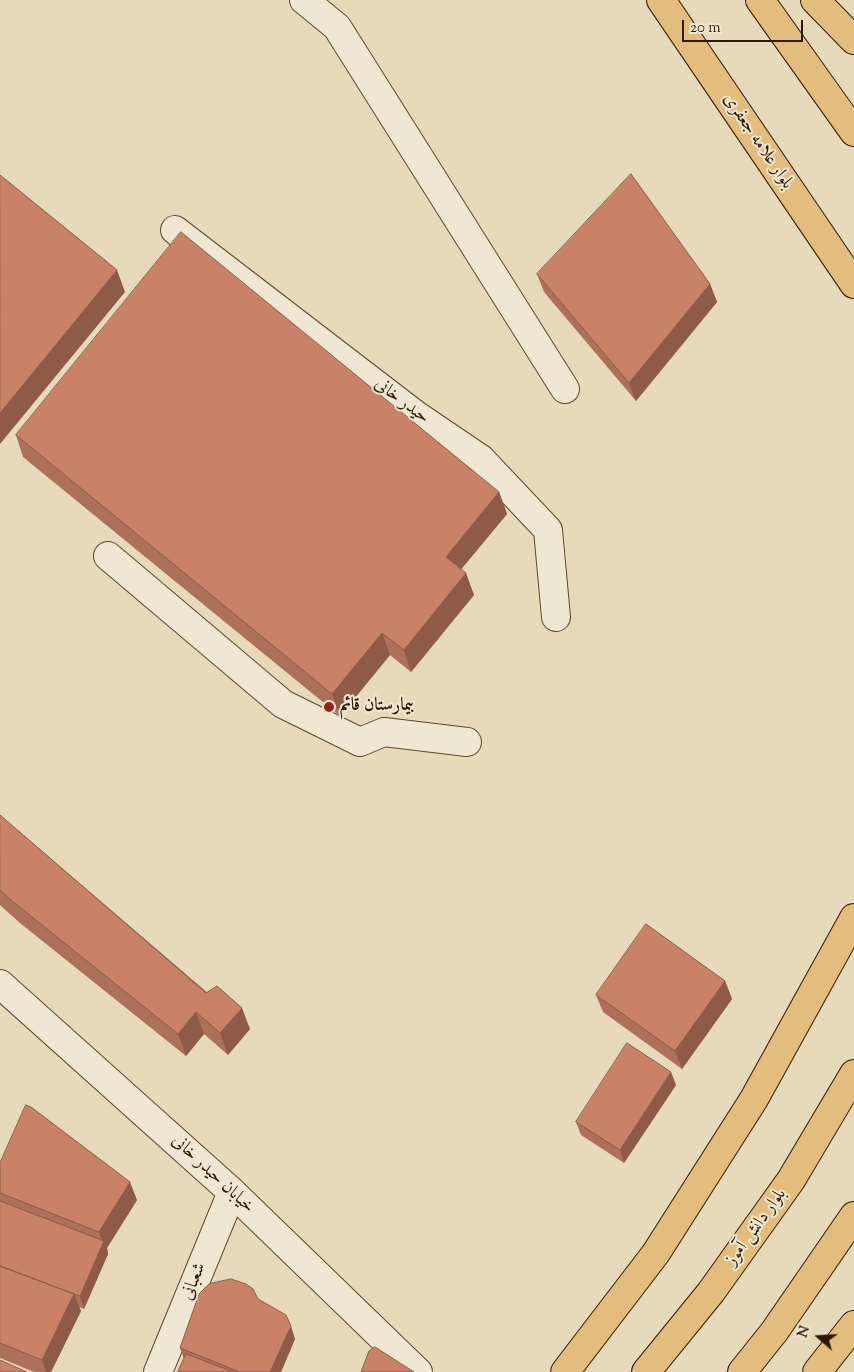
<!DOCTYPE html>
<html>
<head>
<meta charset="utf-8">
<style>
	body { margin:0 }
	#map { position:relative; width:854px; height:1372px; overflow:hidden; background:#e6daba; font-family:"Sorts Mill Goudy",serif }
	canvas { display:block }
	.north { position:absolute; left:794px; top:1312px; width:50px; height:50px; -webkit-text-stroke:4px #efe7d2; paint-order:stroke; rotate:289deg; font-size:14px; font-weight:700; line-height:20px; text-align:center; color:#311700 }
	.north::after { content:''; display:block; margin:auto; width:18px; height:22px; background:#311700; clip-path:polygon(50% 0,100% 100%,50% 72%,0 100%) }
	.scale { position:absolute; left:682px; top:20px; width:121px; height:22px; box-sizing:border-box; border:2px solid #311700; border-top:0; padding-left:6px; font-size:15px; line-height:18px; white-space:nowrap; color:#311700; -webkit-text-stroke:4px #efe7d2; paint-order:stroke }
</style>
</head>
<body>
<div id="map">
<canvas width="854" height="1372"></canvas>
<div class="north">N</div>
<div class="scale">20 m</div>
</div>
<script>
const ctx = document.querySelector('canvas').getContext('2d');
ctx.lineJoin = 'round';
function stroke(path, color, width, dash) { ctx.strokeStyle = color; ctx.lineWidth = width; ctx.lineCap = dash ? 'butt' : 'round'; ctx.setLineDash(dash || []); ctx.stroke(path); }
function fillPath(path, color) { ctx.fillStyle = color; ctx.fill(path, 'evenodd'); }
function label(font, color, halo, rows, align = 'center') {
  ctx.font = font + ' "Sorts Mill Goudy",Amiri,serif'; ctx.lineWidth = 4; ctx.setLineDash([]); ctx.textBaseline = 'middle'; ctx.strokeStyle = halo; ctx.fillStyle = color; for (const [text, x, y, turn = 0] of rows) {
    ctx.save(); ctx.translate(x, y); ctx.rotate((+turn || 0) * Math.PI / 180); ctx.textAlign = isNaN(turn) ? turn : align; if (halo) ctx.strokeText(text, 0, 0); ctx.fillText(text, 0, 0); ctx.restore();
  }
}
const minor = new Path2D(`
	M 304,0 L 337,27 L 565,389
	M 175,230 L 416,415 L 481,459 L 548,530 L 556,617
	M 108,556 L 283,704 L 360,742 L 384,732 L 467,742
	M 0,984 L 232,1192 L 418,1372
	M 158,1372 L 232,1192`);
const major = new Path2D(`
	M 661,0 L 854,284
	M 760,0 L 854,132
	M 815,0 L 854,40
	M 565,1372 L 656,1253 L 754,1099 L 854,918
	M 646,1372 L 711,1292 L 791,1180 L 854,1074
	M 742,1372 L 774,1332 L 854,1216
	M 817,1372 L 854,1325`);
const wall = new Path2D(`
	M 537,274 L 710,284 L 717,302 L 636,401 L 544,292 Z
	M 16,435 L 499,492 L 507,514 L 461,569 L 474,595 L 411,672 L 390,655 L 340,716 L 23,457 Z
	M 0,815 L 250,1029 L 228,1055 L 204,1034 L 186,1056 L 20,923 L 0,905 Z
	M 725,981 L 732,999 L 682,1069 L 603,1012 L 596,995 Z
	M 676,1085 L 624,1163 L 581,1135 L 576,1122 Z
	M 0,1163 L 137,1200 L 107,1248 L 108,1254 L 84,1309 L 79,1307 L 81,1311 L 51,1372 L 34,1372 L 0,1358 Z
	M 258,1299 L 295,1339 L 281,1372 L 178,1372 L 184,1359 L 180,1348 Z`);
const shadedWall = new Path2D(`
	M 117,270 L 125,292 L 0,444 L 0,413 Z
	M 710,284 L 717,302 L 636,401 L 629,383 Z
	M 499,492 L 507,514 L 454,578 L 446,557 Z
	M 466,573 L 474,595 L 411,672 L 404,650 Z
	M 382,633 L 390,655 L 340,716 L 332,694 Z
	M 725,981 L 732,999 L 682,1069 L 675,1051 Z
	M 242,1008 L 250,1029 L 228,1055 L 220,1033 Z
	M 196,1012 L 204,1034 L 186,1056 L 178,1034 Z
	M 671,1072 L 676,1085 L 624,1163 L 620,1150 Z
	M 130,1182 L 137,1200 L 107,1248 L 108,1254 L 84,1309 L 80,1296 L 103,1243 L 99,1232 Z
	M 74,1294 L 81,1311 L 51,1372 L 46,1372 L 42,1360 Z
	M 291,1326 L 295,1339 L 281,1372 L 270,1372 Z`);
const building = new Path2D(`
	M 631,174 L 710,284 L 629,383 L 537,274 Z
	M 0,175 L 117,270 L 0,413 Z
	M 181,232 L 499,492 L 446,557 L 466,573 L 404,650 L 382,633 L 332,694 L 16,435 Z
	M 0,815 L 206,993 L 217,986 L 242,1008 L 220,1033 L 196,1012 L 178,1034 L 12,901 L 0,890 Z
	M 646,924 L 725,981 L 675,1051 L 596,995 Z
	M 627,1043 L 671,1072 L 620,1150 L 576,1122 Z
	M 26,1105 L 31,1107 L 130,1182 L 99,1232 L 0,1193 L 0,1163 Z
	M 0,1201 L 104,1241 L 80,1296 L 74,1294 L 0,1266 Z
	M 0,1266 L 74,1294 L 42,1360 L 0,1343 Z
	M 231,1279 L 246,1284 L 253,1289 L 258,1299 L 286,1315 L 291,1326 L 270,1372 L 240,1372 L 180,1348 L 199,1294 L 209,1284 Z
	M 375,1347 L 414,1372 L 361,1372 L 369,1351 Z
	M 186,1354 L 234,1372 L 178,1372 Z
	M 0,1360 L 27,1372 L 0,1372 Z`);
const markers = [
	[329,707,6,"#8f2418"]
];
const streetNames = [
	["بلوار علامه جعفری",757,142,56],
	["حیدر خانی",401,402,37],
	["خیابان حیدر خانی",212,1175,43],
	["بلوار دانش آموز",757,1228,-54],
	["شعبانی",195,1282,-68]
];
const poiNames = [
	["بیمارستان قائم",340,707]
];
stroke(minor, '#5e482e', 30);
stroke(major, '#311700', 30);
stroke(minor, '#efe7d2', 28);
stroke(major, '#e3bd7d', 28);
fillPath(wall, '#ad7059');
fillPath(shadedWall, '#8d5b48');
fillPath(building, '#c98267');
stroke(building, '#8d5b48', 1);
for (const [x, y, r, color] of markers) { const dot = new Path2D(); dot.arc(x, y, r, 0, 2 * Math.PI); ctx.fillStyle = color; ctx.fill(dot); stroke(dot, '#efe7d2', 2); }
label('18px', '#311700', '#efe7d2', streetNames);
label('bold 18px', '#311700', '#efe7d2', poiNames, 'left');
</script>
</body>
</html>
